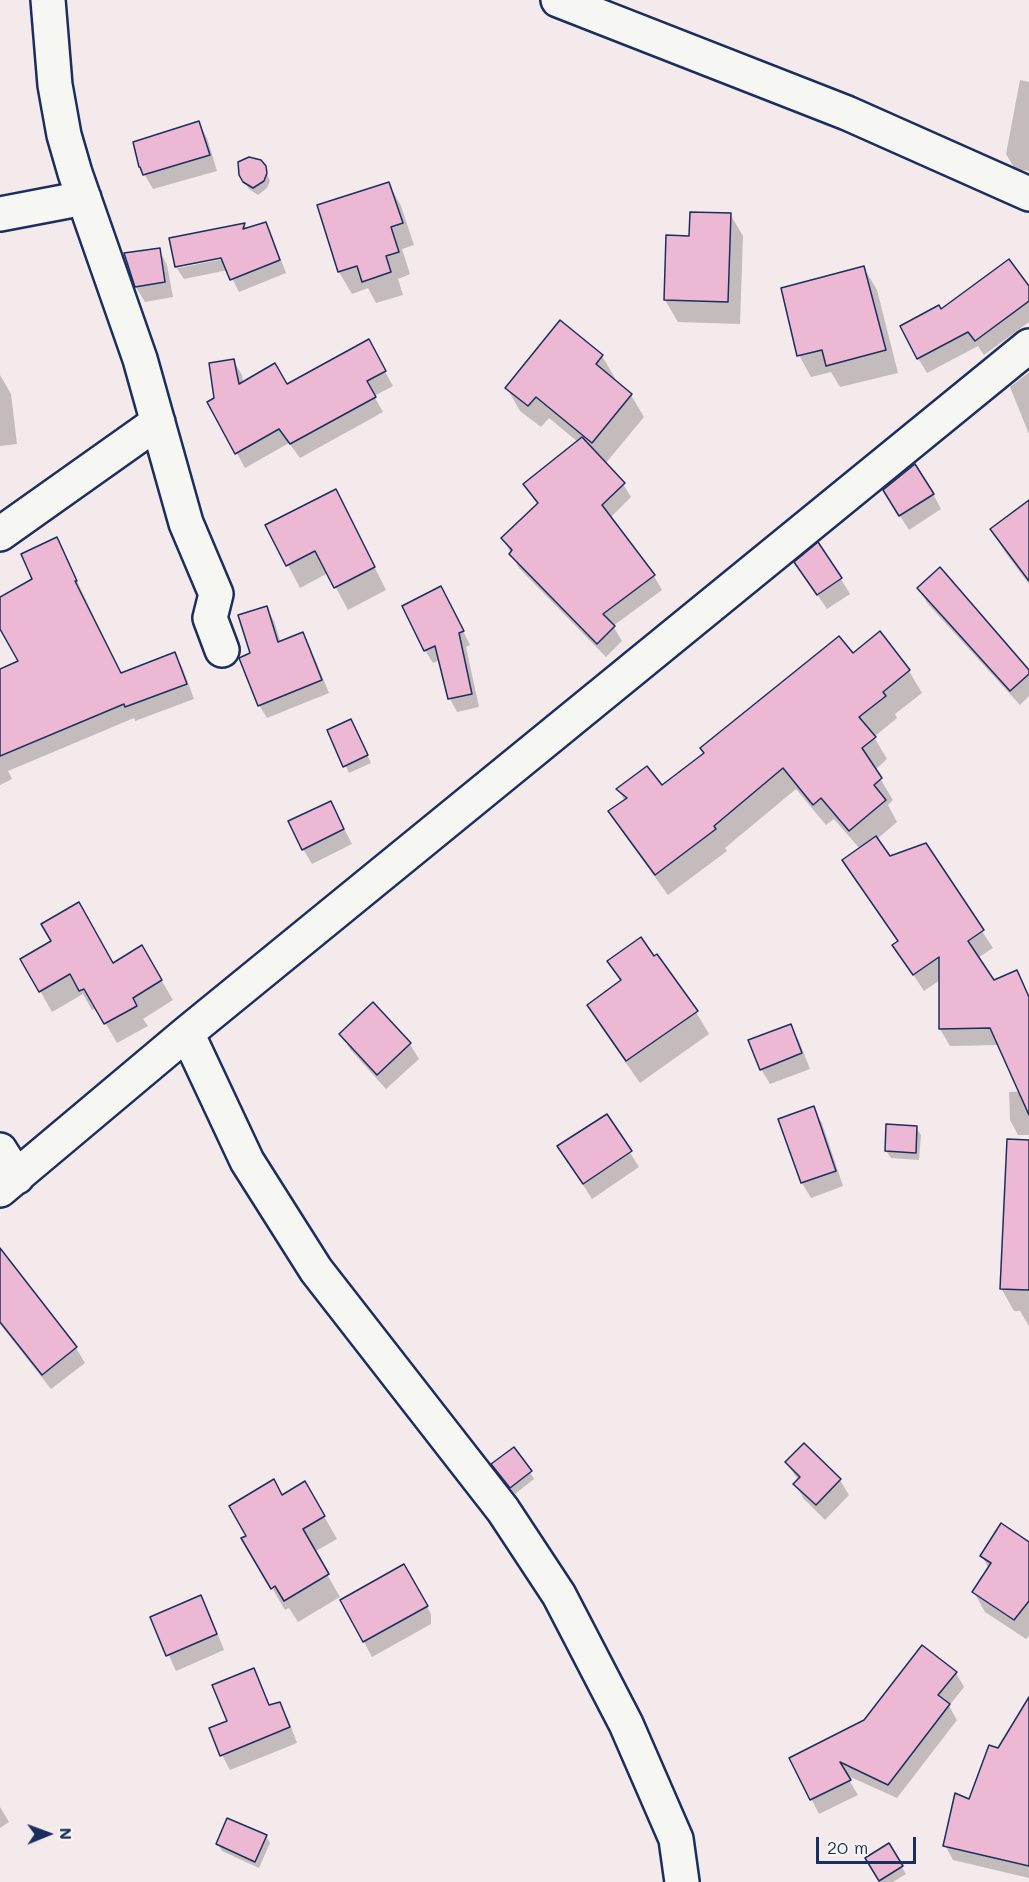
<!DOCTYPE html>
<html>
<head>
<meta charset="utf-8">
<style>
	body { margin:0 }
	#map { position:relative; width:1029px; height:1882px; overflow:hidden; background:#f4eaec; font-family:Mali,sans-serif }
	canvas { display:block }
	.north { position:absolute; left:18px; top:1804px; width:60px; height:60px; -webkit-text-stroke:4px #f6f6f2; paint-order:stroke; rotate:89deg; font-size:16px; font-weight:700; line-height:24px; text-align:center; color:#1b2f5e }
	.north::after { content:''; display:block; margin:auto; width:21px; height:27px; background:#1b2f5e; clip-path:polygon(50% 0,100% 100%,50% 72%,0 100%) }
	.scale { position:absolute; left:816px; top:1837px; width:100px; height:27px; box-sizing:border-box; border:3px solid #1b2f5e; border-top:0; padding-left:8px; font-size:18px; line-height:21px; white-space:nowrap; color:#1b2f5e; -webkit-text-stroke:4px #f6f6f2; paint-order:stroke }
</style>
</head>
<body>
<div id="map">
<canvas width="1029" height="1882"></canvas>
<div class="north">N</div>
<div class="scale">20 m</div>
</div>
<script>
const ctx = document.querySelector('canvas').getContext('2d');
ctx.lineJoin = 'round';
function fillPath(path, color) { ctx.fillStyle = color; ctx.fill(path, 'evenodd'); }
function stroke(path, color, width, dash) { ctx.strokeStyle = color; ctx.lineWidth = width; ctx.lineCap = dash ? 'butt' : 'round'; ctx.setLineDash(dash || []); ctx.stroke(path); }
const shadow = new Path2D(`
	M 1020,80 L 1029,82 L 1029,171 L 1015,169 L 1006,154 Z
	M 199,123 L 207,138 L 217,171 L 153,189 L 144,174 Z
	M 264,166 L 270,181 L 267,188 L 258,195 L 249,189 L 240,175 Z
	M 389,184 L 401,206 L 414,245 L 402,249 L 410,274 L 398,279 L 403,295 L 376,303 L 368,288 L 352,294 L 339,272 Z
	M 730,214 L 743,236 L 740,324 L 678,322 L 665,300 L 667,237 L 691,237 Z
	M 265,224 L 272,236 L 286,273 L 239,292 L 228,270 L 184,279 L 176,267 L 171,239 L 244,225 L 247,229 ZM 228,255 L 229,258 L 178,268 L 178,265 Z
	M 159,249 L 167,265 L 173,297 L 145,302 L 136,287 Z
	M 864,268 L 877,290 L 898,373 L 840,387 L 831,372 L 811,377 L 799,355 Z
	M 1029,288 L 1029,322 L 984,355 L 978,346 L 927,373 L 918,358 L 941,311 Z
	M 368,341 L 393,386 L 374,396 L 383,412 L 300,458 L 289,443 L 245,468 L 209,403 L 216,399 L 233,360 L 242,375 L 243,383 L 286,386 Z
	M 602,356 L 615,378 L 613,380 L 631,395 L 644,417 L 605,464 L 623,484 L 631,497 L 610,518 L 654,576 L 662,590 L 613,626 L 622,641 L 606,657 L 519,568 L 503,538 L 538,505 L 525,484 L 578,442 L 549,418 L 541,427 L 520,411 L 507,388 Z
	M 1028,373 L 1029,373 L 1029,434 L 1010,387 Z
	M 0,375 L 11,394 L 17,444 L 0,446 Z
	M 336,491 L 386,590 L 348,610 L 328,573 L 300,588 L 267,525 Z
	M 933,494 L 941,509 L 909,530 L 893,505 Z
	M 1029,502 L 1029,584 L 1005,552 L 992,530 Z
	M 57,539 L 121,674 L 175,654 L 183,669 L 194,699 L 135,721 L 134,718 L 8,771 L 12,779 L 0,785 L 0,700 L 20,662 L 0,625 L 0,598 L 34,580 Z
	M 805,577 L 841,579 L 850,594 L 827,609 Z
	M 919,588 L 1029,672 L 1029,696 L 1020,705 L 927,603 Z
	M 448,601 L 470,645 L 466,647 L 479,707 L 457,712 L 450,699 L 440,660 L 433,663 L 425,650 Z
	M 266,607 L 274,621 L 281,643 L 303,634 L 310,647 L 329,693 L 267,718 L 259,705 L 252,654 Z
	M 880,633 L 909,671 L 922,693 L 895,714 L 897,718 L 874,737 L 887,759 L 875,770 L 893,800 L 888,805 L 897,822 L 877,839 L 890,858 L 925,845 L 993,948 L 978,958 L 994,982 L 1017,972 L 1029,995 L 1029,1073 L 1000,1045 L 950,1046 L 940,1029 L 940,980 L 924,991 L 894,945 L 899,942 L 854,878 L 844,861 L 860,849 L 834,819 L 826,825 L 796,789 L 725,848 L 727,851 L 668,895 L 623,833 L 610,812 L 625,801 L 618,790 L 661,787 L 852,656 Z
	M 355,728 L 371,763 L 349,773 L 329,731 Z
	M 331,803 L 352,844 L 312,864 L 303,849 Z
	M 142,947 L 173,1000 L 143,1019 L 148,1026 L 117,1043 L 97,1008 L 92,1010 L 83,994 L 52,1012 L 22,959 L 113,965 Z
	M 609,962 L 696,1012 L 709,1034 L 640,1083 L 601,1027 L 589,1005 L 621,982 Z
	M 373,1004 L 410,1044 L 419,1059 L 386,1089 L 350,1049 L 341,1034 Z
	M 790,1026 L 799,1041 L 810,1069 L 770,1084 L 761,1069 Z
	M 1029,1091 L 1029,1135 L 1018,1135 L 1010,1120 L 1009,1092 Z
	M 813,1108 L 822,1123 L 843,1186 L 811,1198 L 802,1183 L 780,1120 Z
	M 607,1116 L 639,1167 L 592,1199 L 568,1161 Z
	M 916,1128 L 921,1135 L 919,1160 L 891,1158 L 886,1151 Z
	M 1029,1185 L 1029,1326 L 1020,1311 L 1014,1311 L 1001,1288 Z
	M 11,1264 L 76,1348 L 85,1363 L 51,1389 L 0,1324 L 0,1272 Z
	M 787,1463 L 840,1480 L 849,1495 L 825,1520 L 804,1499 L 795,1484 L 798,1480 Z
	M 497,1472 L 530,1472 L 534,1479 L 515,1494 Z
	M 305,1483 L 337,1539 L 314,1552 L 340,1597 L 298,1622 L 289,1608 L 285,1610 L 243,1539 L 282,1497 Z
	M 1029,1544 L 1029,1636 L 1026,1639 L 985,1612 L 974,1592 L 989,1569 L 982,1556 Z
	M 404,1566 L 431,1614 L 431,1624 L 372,1657 L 342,1600 Z
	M 200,1597 L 209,1612 L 224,1650 L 176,1671 L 152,1618 Z
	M 254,1670 L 270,1706 L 279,1704 L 288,1719 L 297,1743 L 230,1770 L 222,1755 L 211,1729 L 229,1722 Z
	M 956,1673 L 964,1687 L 949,1706 L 957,1720 L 897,1798 L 846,1775 L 858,1795 L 819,1814 L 791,1759 Z
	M 1029,1761 L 1029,1878 L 953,1860 L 945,1845 L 970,1801 Z
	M 0,1807 L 9,1822 L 0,1828 Z
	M 266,1836 L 270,1843 L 259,1868 L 222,1851 L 218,1844 Z
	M 888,1845 L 906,1874 L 893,1882 L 881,1882 L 867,1858 Z`);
const building = new Path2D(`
	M 199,121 L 210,155 L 143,175 L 140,167 L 139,167 L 133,142 Z
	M 249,157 L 261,160 L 266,166 L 267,173 L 264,181 L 253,188 L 243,182 L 239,175 L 238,162 Z
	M 389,182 L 403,223 L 391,227 L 399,252 L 386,256 L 391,272 L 362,282 L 357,266 L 338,272 L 317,205 Z
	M 690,212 L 731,213 L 728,302 L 664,300 L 666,235 L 689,236 Z
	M 266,222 L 280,260 L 230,280 L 221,258 L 175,267 L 169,238 L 245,223 L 243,229 Z
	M 160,248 L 165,282 L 135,287 L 124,253 Z
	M 1009,259 L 1029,286 L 1029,301 L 975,341 L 968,332 L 917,359 L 900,326 L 939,305 L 941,309 Z
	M 864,266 L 886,350 L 826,366 L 822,350 L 797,356 L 781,288 Z
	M 560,320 L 603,355 L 596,364 L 632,394 L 592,443 L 536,397 L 528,406 L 505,388 Z
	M 369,339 L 386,371 L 367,381 L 376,397 L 290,444 L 279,429 L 235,454 L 207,402 L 214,398 L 209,363 L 234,359 L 239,384 L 275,363 L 287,384 Z
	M 582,437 L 625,483 L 602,505 L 655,575 L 603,614 L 615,626 L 597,644 L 509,554 L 512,550 L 501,538 L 538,503 L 523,484 Z
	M 915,464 L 934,494 L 899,516 L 883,490 Z
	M 336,489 L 375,567 L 334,588 L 315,551 L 286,566 L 265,525 Z
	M 1029,500 L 1029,581 L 990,529 Z
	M 57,537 L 77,581 L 75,581 L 121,673 L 175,652 L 187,684 L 125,707 L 124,704 L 0,756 L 0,669 L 18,661 L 0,629 L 0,597 L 32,579 L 21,554 Z
	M 818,542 L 842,578 L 817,595 L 794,562 Z
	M 940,567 L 1029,670 L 1029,674 L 1010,691 L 917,588 Z
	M 441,586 L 464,631 L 459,633 L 472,694 L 448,699 L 435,646 L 424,651 L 402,606 Z
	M 267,606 L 278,642 L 303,632 L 322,680 L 258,706 L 239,658 L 250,653 L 238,615 Z
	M 880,631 L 910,670 L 883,692 L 886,696 L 859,717 L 876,737 L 862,748 L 882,778 L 874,785 L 886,800 L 849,831 L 821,798 L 813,805 L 783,768 L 714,826 L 716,829 L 655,875 L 608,811 L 627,798 L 616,789 L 647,766 L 662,785 L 704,753 L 700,748 L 839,636 L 853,653 Z
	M 351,719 L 368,755 L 343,767 L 327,730 Z
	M 331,801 L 344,829 L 302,850 L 288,821 Z
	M 876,836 L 890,856 L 926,843 L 984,930 L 968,941 L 994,980 L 1017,970 L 1029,997 L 1029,1115 L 990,1028 L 939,1029 L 939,957 L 913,975 L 892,945 L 898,941 L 842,860 Z
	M 79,902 L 113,963 L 142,945 L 162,980 L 133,998 L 137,1006 L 104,1024 L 84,989 L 79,991 L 70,974 L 39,992 L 20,959 L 51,941 L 41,924 Z
	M 641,937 L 654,956 L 657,954 L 698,1011 L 626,1061 L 587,1005 L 621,980 L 607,961 Z
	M 373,1002 L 411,1043 L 377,1075 L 339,1034 Z
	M 791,1024 L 802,1053 L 760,1070 L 748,1040 Z
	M 814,1106 L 836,1171 L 801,1183 L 778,1119 Z
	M 607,1114 L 632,1151 L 583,1184 L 557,1146 Z
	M 886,1124 L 917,1126 L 916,1153 L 885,1151 Z
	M 1007,1139 L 1029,1140 L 1029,1290 L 1000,1289 Z
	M 0,1248 L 77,1347 L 42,1375 L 0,1322 Z
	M 804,1443 L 841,1479 L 816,1505 L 793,1484 L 800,1477 L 785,1462 Z
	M 514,1447 L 532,1471 L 510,1488 L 491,1464 Z
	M 274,1479 L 282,1495 L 305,1481 L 325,1516 L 303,1529 L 329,1574 L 284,1601 L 275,1586 L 271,1589 L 241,1538 L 246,1536 L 229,1506 Z
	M 1001,1523 L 1029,1542 L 1029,1601 L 1014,1620 L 972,1592 L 991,1563 L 980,1556 Z
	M 404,1564 L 428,1606 L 363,1642 L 340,1600 Z
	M 201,1595 L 217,1634 L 166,1656 L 150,1617 Z
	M 922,1645 L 957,1672 L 938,1695 L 950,1704 L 888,1785 L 840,1762 L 851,1780 L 810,1800 L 789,1758 L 864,1720 Z
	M 254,1668 L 269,1705 L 280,1702 L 290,1727 L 220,1756 L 209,1728 L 227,1721 L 212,1685 Z
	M 1029,1697 L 1029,1866 L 943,1846 L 955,1793 L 969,1799 L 989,1745 L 998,1748 Z
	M 227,1818 L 267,1835 L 255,1862 L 216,1844 Z
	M 889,1843 L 903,1866 L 879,1881 L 865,1858 Z`);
const minor = new Path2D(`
	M 48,0 L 55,85 L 64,135 L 75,173 L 140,359 L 186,523 L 216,594 L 210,618 L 222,650
	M 558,0 L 847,113 L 1029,194
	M 0,214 L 84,198
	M 0,534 L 158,422
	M 187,1033 L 247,1161 L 316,1270 L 503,1510 L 559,1595 L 626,1724 L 676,1839 L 682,1882
	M 0,1150 L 17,1177
	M 0,1190 L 187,1033 L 1029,346`);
fillPath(shadow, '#0003');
fillPath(building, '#ecb8d4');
stroke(building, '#1b2f5e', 1.5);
stroke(minor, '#1b2f5e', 38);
stroke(minor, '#f6f6f2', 33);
</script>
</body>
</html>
